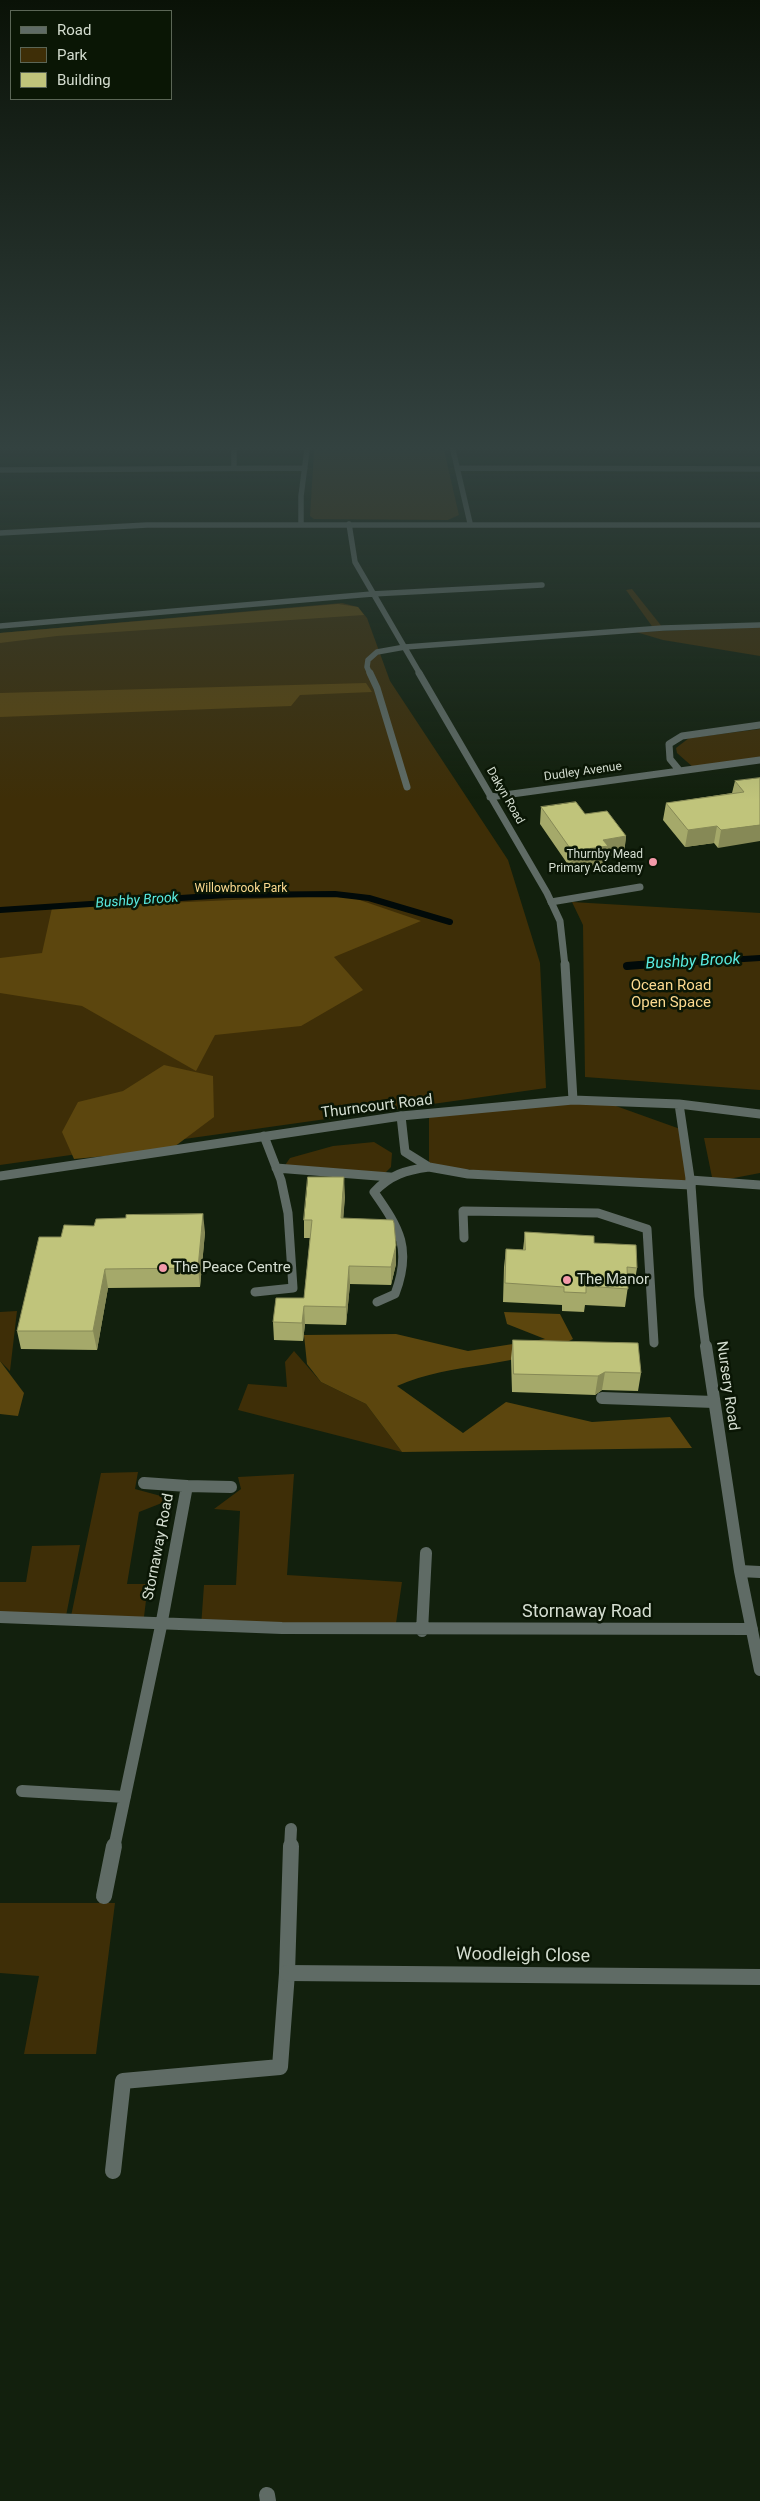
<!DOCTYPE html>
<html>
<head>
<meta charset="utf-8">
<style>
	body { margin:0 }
	#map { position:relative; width:760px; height:2501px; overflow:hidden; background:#12200d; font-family:Roboto,sans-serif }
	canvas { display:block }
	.legend { position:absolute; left:10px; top:10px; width:162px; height:90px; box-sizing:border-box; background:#0a1605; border:1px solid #5b6656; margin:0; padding:6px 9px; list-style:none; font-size:15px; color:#d4ddd0 }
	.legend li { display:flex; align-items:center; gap:10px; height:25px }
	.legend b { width:25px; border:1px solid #5b6656 }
</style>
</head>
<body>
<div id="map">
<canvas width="760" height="2501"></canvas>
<ul class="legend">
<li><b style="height:6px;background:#5f6b65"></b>Road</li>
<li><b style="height:14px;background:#3e2e07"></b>Park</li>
<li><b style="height:14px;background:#c0c47b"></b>Building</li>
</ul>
</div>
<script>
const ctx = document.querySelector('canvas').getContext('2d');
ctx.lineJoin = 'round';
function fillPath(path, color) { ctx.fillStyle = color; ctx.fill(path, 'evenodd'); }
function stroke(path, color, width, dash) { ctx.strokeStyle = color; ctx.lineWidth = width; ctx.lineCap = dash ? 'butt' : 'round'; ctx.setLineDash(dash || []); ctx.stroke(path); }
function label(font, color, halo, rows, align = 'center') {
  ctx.font = font + ' Roboto,sans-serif'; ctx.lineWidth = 5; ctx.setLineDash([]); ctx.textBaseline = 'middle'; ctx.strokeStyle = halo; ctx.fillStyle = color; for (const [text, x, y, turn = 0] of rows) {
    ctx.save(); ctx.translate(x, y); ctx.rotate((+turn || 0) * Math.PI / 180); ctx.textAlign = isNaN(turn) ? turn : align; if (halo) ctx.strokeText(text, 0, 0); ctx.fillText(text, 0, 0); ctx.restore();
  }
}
const green = new Path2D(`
	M 314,450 L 444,450 L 459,515 L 448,520 L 314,519 L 310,516 Z
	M 632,589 L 663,628 L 654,629 L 626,590 Z
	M 342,603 L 358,607 L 367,618 L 390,681 L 508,860 L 540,963 L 546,1088 L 0,1165 L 0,633 Z
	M 760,627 L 760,656 L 663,640 L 636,632 Z
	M 760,729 L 760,759 L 694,768 L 677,753 L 676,748 L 689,738 Z
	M 572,902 L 760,913 L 760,1090 L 585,1077 L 583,925 Z
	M 602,1101 L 683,1130 L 691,1185 L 429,1167 L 429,1117 Z
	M 704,1138 L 760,1138 L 760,1173 L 713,1182 Z
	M 374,1142 L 392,1153 L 391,1167 L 381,1177 L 283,1168 L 290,1158 L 333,1146 Z
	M 17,1311 L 10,1371 L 0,1361 L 0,1312 Z
	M 294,1351 L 321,1382 L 366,1404 L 402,1452 L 238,1410 L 248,1384 L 287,1387 L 285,1362 Z
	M 138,1472 L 135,1489 L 172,1499 L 139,1512 L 127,1584 L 148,1584 L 143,1625 L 70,1621 L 101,1473 Z
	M 294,1474 L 287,1575 L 402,1582 L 395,1630 L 201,1627 L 204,1585 L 236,1585 L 240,1511 L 214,1509 L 241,1489 L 238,1477 Z
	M 80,1545 L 65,1621 L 0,1616 L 0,1582 L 26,1582 L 32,1546 Z
	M 0,1903 L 115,1903 L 96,2054 L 24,2054 L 39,1976 L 0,1973 Z`);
const forest = new Path2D(`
	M 338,604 L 358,607 L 364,615 L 57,636 L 0,643 L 0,633 Z
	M 366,683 L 372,692 L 300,695 L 291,706 L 0,717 L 0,693 Z
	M 345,895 L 421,921 L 334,957 L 363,990 L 301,1026 L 215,1035 L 196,1071 L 82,1006 L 0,993 L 0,958 L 42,953 L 52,908 Z
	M 164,1065 L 213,1076 L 214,1117 L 170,1150 L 74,1159 L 62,1132 L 78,1102 L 123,1091 Z
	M 504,1312 L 560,1314 L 573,1339 C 518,1369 453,1361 397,1386 L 463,1433 L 506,1402 L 592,1422 L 670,1417 L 692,1448 L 402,1452 L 366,1404 L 321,1382 L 307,1364 L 304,1335 L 396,1334 L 468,1351 L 545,1339 L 507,1324 Z
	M 0,1361 L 24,1393 L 18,1416 L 0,1414 Z`);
const streamFar1 = new Path2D(`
	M 0,910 L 226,895 L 335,894 L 369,898 L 450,922
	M 631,966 L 760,958`);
const stream = new Path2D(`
	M 627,966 L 652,964`);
const serviceFar4 = new Path2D(`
	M 234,450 L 234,468
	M 370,674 L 367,667 L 368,660 L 377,652 L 405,647`);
const serviceFar3 = new Path2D(`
	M 370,673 L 377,688 L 407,787
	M 551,902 L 640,887`);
const serviceFar2 = new Path2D(`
	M 401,1116 L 405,1152 L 429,1167 L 468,1174 L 691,1185
	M 276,1168 L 390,1177
	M 690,1180 L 760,1185
	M 464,1238 L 463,1211 L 598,1213 L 647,1229 L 654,1343
	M 255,1292 L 293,1288 L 288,1213 L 281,1180 L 264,1136
	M 377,1302 L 395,1294 C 412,1249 400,1229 374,1192 C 390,1175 406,1170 429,1167`);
const serviceFar1 = new Path2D(`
	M 602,1398 L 714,1402
	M 22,1791 L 125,1797
	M 114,1848 L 161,1626
	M 290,1848 L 291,1829`);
const service = new Path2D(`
	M 104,1896 L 114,1846
	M 113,2171 L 123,2081 L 280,2067 L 287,1973 L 291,1846`);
const minorFar4 = new Path2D(`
	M 453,450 L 470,523
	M 457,468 L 760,469
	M 0,470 L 305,468
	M 301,524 L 301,496 L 307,450
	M 349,524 L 355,562 L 420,674
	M 0,533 L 147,525 L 760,525
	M 0,626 L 372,594 L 542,585
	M 405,647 L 663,628 L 760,625`);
const minorFar3 = new Path2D(`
	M 419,673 L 547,893 L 560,921 L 565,966
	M 679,770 L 670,759 L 669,744 L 682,736 L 760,725
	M 490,797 L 760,760`);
const minorFar2 = new Path2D(`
	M 565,964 L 573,1100
	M 679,1104 L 691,1185 L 699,1296 L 706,1348
	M 0,1176 L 401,1116 L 573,1100 L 679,1104 L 760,1114`);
const minorFar1 = new Path2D(`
	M 706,1346 L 740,1571 L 760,1670
	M 144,1483 L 187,1486 L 161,1626
	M 187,1486 L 231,1487
	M 740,1571 L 760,1572
	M 0,1617 L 282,1628 L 752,1629
	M 422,1631 L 426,1553`);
const minor = new Path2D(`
	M 287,1973 L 760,1977
	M 267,2495 L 268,2501`);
const wall = new Path2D(`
	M 760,778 L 718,848 L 714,843 L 685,847 L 663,820 L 666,803 L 732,793 L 735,781 Z
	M 541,807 L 585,814 L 626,836 L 624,854 L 607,856 L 606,863 L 571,869 L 540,824 Z
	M 345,1196 L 343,1218 L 396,1245 L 396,1264 L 391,1285 L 350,1284 L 346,1325 L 305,1324 L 303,1341 L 274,1340 L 273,1322 L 304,1298 L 310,1238 L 304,1238 L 304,1220 Z
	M 94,1226 L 205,1232 L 200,1287 L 108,1288 L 97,1350 L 21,1349 L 17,1331 L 61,1237 Z
	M 525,1232 L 594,1243 L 637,1268 L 634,1286 L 628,1286 L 625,1307 L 585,1305 L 584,1312 L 562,1311 L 562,1305 L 503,1302 L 504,1267 L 506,1249 L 523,1250 Z
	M 513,1340 L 641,1373 L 638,1391 L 602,1390 L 595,1395 L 512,1392 L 511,1358 Z`);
const shadedWall = new Path2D(`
	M 760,825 L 760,841 L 718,848 L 721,830 Z
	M 717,826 L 714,843 L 685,847 L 688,830 Z
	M 626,836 L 624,854 L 607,856 L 606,863 L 571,869 L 572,851 L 603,840 Z
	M 344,1177 L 345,1196 L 342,1237 L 341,1218 Z
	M 203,1214 L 205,1232 L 200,1287 L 198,1268 Z
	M 396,1245 L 396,1264 L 391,1285 L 391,1267 Z
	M 349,1266 L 350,1284 L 346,1325 L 346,1307 Z
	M 105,1269 L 108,1288 L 97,1350 L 93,1331 Z
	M 304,1306 L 305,1324 L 303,1341 L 302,1323 Z
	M 605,1372 L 602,1390 L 595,1395 L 598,1376 Z`);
const building = new Path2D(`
	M 760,778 L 760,825 L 721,830 L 717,826 L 688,830 L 666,803 L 744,792 L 735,781 Z
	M 576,802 L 585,814 L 607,811 L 626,836 L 603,840 L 608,846 L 572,851 L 541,807 Z
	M 308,1177 L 344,1177 L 341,1218 L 393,1220 L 394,1223 L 396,1245 L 391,1267 L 349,1266 L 346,1307 L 304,1306 L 302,1323 L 273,1322 L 276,1298 L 304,1298 L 312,1220 L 304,1220 Z
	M 203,1214 L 198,1268 L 105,1269 L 93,1331 L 17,1331 L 39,1237 L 61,1237 L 64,1225 L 94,1226 L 96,1219 L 126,1218 L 126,1215 Z
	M 525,1232 L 594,1236 L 594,1243 L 636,1245 L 637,1268 L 627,1267 L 628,1289 L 586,1286 L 586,1293 L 564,1292 L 564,1287 L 505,1283 L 506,1249 L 525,1250 Z
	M 513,1340 L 638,1343 L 641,1373 L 605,1372 L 598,1376 L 514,1374 Z`);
const markers = [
	[653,862,5,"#f39aa9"],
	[163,1268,5,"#f39aa9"],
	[567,1280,5,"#f39aa9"]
];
const farStreetnames = [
	["Dudley Avenue",583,772,-8],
	["Dakyn Road",505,796,60]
];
const farPoinames = [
	["Thurnby Mead",643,855],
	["Primary Academy",643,869]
];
const farParknames = [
	["Willowbrook Park",241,889]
];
const farWaternames = [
	["Bushby Brook",137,901,-4]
];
const parkNames = [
	["Ocean Road",671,986],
	["Open Space",671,1003]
];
const streetNames = [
	["Thurncourt Road",377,1107,-7],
	["Nursery Road",727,1386,82],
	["Stornaway Road",159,1547,-79]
];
const poiNames = [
	["The Peace Centre",173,1268],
	["The Manor",577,1280]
];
const waterNames = [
	["Bushby Brook",693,962,-3]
];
const nearStreetnames = [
	["Stornaway Road",587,1612],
	["Woodleigh Close",523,1956,1]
];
fillPath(green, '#3e2e07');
fillPath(forest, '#5c460e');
stroke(streamFar1, '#010a09', 6);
stroke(stream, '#010a09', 8);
stroke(serviceFar4, '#5f6b65', 5.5);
stroke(serviceFar3, '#5f6b65', 7);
stroke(serviceFar2, '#5f6b65', 9);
stroke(serviceFar1, '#5f6b65', 12);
stroke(service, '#5f6b65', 16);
stroke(minorFar4, '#5f6b65', 5.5);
stroke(minorFar3, '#5f6b65', 7);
stroke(minorFar2, '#5f6b65', 9);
stroke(minorFar1, '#5f6b65', 12);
stroke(minor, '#5f6b65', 16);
fillPath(wall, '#a5a96a');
fillPath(shadedWall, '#868956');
fillPath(building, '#c0c47b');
stroke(building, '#868956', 1);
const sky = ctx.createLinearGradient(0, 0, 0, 800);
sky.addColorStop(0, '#0a1207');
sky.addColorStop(0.56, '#334240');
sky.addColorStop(1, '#33424000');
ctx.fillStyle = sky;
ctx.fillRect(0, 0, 760, 800);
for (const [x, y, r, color] of markers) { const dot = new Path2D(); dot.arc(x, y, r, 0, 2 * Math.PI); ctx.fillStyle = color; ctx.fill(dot); stroke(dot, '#0a1605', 2); }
label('12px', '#d4ddd0', '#0a1605', farStreetnames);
label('12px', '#d4ddd0', '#0a1605', farPoinames, 'right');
label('12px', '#fcda90', '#0a1605', farParknames);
label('italic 14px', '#58eadf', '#0a1605', farWaternames);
label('15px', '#fcda90', '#0a1605', parkNames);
label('15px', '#d4ddd0', '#0a1605', streetNames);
label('15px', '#d4ddd0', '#0a1605', poiNames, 'left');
label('italic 16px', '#58eadf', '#0a1605', waterNames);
label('18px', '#d4ddd0', '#0a1605', nearStreetnames);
</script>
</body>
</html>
